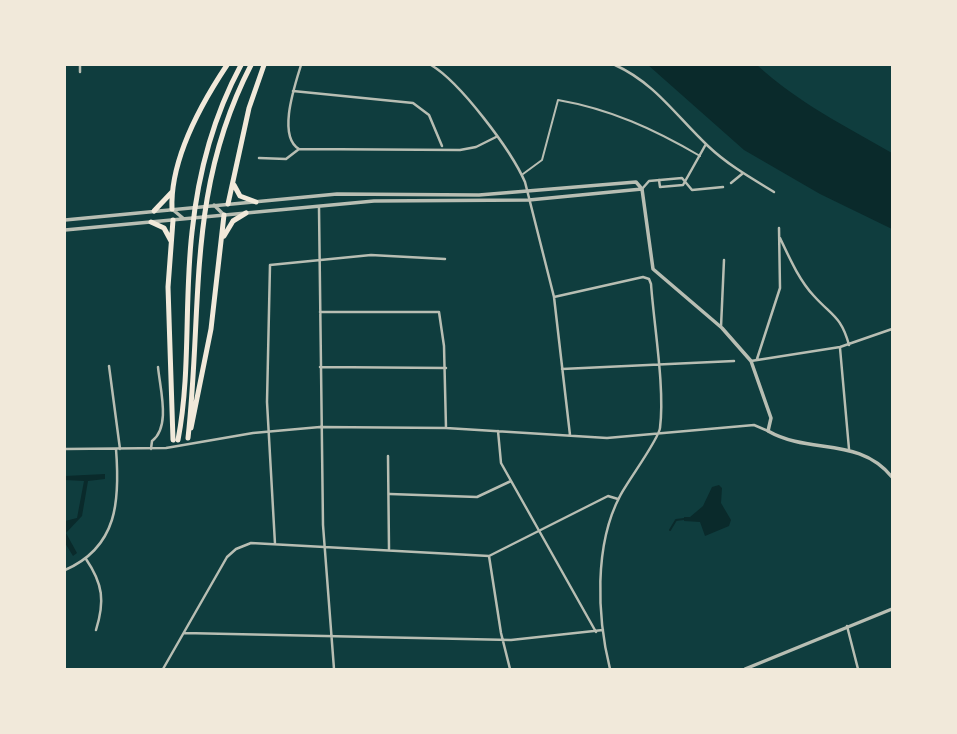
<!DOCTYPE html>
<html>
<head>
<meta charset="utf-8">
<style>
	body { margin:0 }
	#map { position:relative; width:957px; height:734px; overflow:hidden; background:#0f3d3e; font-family:"Source Sans 3",sans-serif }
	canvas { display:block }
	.frame { position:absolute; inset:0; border:66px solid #f1e9da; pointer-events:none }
</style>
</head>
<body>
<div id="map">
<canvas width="957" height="734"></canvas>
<div class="frame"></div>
</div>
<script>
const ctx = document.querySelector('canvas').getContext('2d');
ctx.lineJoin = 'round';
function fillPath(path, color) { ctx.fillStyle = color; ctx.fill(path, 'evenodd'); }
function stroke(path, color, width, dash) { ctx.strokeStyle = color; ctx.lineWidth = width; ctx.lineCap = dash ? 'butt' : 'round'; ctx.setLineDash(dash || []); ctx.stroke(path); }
const water = new Path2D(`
	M 648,65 L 757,65 C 797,102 845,126 892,153 L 892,229 L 820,194 L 744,150 Z
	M 105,474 L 105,479 L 88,481 L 82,516 L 66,533 L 77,553 L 73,556 L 65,543 L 65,521 L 77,518 L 84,481 L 65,480 L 65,476 Z
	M 719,485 L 722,488 L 721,503 L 731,520 L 729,526 L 705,536 L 700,522 L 684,521 L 684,517 L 690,517 L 703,506 L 712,487 Z`);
const stream = new Path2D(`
	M 670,530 L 676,520 L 684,519`);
const service = new Path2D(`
	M 523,174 L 542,160 L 558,100 C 610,109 654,129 700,156`);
const minor = new Path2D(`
	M 80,65 L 80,72
	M 301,65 C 295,85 277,136 299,149 L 460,150 L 476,147 L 496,137
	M 431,65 C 460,82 511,150 525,182 L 554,297 L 570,435
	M 615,65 C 655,83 677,117 708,146 C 728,165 751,178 774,192
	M 293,91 L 413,103 L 429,115 L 442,146
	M 259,158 L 286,159 L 299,149
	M 659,180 L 660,187 L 683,185 L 706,144
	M 731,183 L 742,174
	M 642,189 L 649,181 L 682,178 L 692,190 L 723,187
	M 319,208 L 323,525 L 334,669
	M 780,238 C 789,257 799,280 814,296 C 832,316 841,316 849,345
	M 554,297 L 643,277 L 649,279 L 651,284 C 654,326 665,388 660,428 C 659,439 627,482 620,496 C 594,545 597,617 610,669
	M 320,312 L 439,312 L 444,346 L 446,428
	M 721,327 L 724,260
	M 840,348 L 849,449
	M 757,359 L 780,288 L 779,228
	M 751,361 L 840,347 L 892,329
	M 109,366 L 120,449
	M 320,367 L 446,368
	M 562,369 L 734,361
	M 498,431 L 501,463 L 596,632
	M 65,449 L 166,448 L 253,433 L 320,427 L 446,428 L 607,438 L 754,425 L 768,431
	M 151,449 L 152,441 C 171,427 160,389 158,367
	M 388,456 L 389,549
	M 390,494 L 477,497 L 511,481
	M 275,544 L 267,402 L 270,265 L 371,255 L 445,259
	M 489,556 L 501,633 L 510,669
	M 86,559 C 103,584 105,601 96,630
	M 65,570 C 118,547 120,500 116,449
	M 847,626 L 858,669
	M 184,633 L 511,640 L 603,630
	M 163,669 L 227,557 L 236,549 L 251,543 L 489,556 L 608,496 L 618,499`);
const tertiary = new Path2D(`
	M 214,205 L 224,215
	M 172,209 L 184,219
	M 65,220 L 337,194 L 479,195 L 636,182 L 642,189 L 653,269 L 722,328 L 751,361 L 771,418 L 768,431 C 810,455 859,436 892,477
	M 65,230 L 374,201 L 529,200 L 642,189
	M 745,669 L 892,609`);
const motorway = new Path2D(`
	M 234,185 L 240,196 L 256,202
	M 228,204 L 249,108 L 264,65
	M 172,209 C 170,161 201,104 227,65
	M 154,211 L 172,192
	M 151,222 L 164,228 L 171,241
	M 224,236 L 233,221 L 246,213
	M 191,428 L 211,329 L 224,215
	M 188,438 C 203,303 186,191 251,65
	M 173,440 L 168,287 L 173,220
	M 178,440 C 191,372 184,301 192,232 C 198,174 213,117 241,65`);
fillPath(water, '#0a2a2b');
stroke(stream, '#0a2a2b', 2);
stroke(service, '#b8beb3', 2);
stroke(minor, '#b8beb3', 2.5);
stroke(tertiary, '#b8beb3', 3.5);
stroke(motorway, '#f1e9da', 5);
</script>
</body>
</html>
